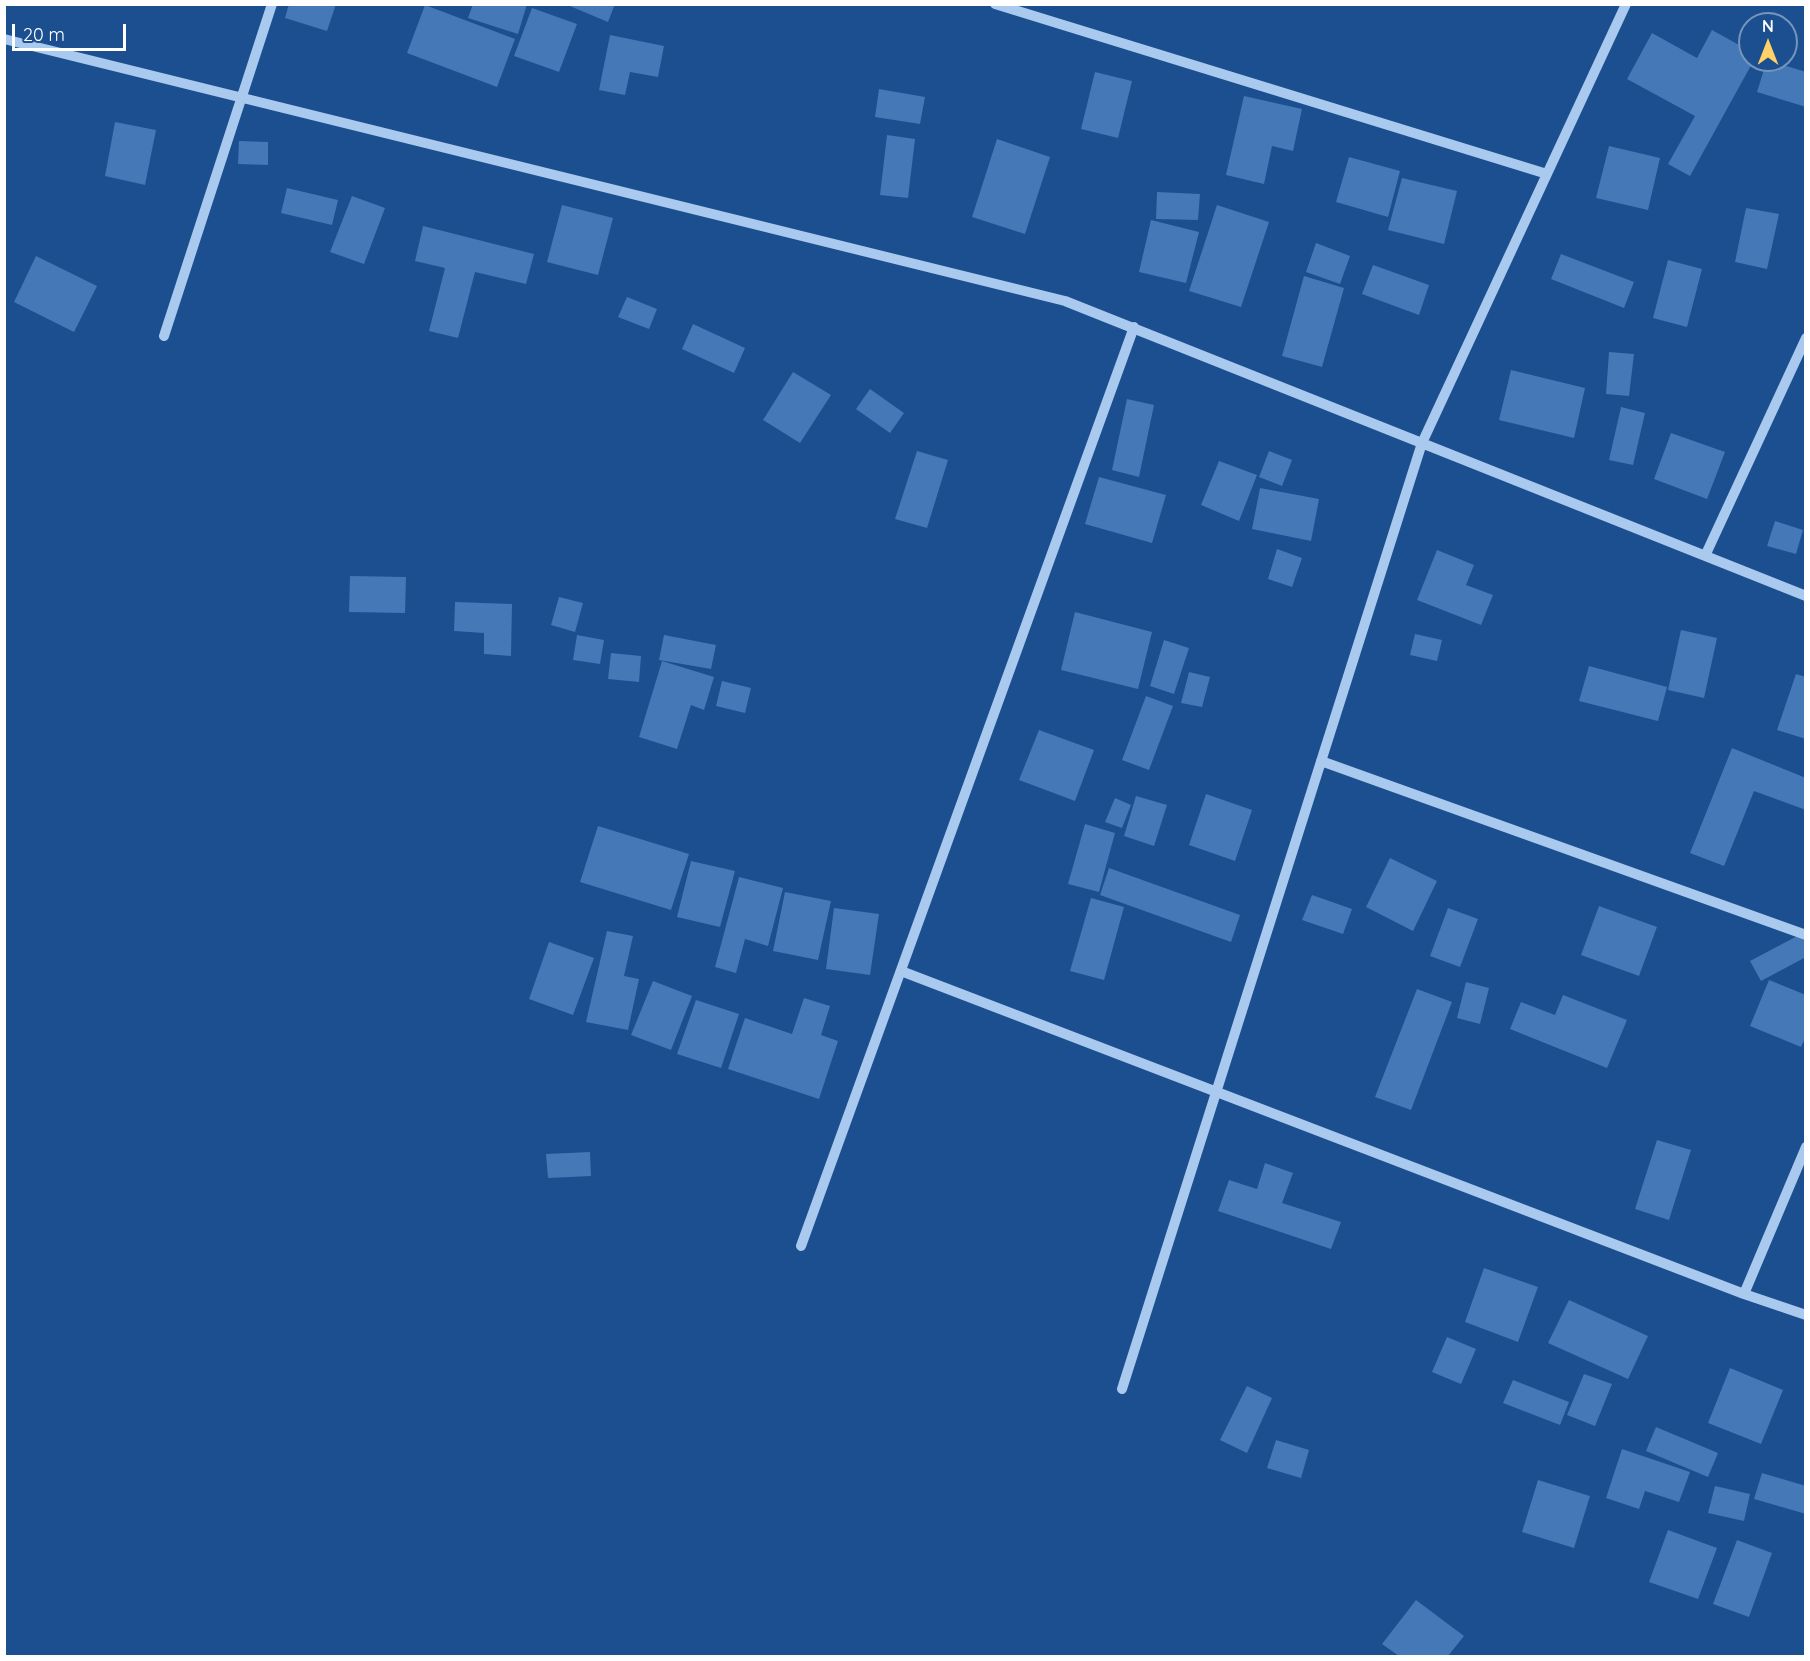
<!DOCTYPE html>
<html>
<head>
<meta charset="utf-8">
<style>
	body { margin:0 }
	#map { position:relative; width:1810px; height:1661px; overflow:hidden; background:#1b4f8f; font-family:Quicksand,sans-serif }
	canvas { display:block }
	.frame { position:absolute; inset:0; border:6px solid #fff; pointer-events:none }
	.north { position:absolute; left:1738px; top:12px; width:60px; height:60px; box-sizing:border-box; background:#1b4f8f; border:2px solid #7695bc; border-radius:50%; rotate:0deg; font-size:16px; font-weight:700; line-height:24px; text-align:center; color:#fff }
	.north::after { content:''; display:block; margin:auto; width:21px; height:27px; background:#ffd166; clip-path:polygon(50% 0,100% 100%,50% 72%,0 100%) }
	.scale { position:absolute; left:12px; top:24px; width:114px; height:27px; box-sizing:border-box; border:3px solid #fff; border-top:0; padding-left:8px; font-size:18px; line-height:21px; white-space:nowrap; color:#fff; -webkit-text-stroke:4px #1b4f8f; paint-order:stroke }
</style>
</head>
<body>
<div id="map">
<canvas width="1810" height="1661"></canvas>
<div class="frame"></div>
<div class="north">N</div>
<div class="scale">20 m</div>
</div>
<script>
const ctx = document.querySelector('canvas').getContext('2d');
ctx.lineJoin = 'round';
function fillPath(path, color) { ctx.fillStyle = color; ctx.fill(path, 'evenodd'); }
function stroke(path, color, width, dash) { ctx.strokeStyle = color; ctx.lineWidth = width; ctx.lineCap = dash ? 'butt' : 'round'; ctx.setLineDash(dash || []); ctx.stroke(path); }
const building = new Path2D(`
	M 289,4 L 336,4 L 327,31 L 285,18 Z
	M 473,4 L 527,4 L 518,34 L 468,18 Z
	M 565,4 L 615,4 L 608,22 Z
	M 425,5 L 515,39 L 497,87 L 407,53 Z
	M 532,8 L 577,24 L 559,72 L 514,56 Z
	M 1712,30 L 1750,51 L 1750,60 L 1754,60 L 1690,176 L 1668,164 L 1695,116 L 1627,79 L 1652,33 L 1697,58 Z
	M 610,35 L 664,46 L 658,77 L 630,72 L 625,95 L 599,90 Z
	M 1767,60 L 1806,72 L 1806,107 L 1757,92 Z
	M 1095,72 L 1132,81 L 1118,138 L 1081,129 Z
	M 879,89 L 925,97 L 920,124 L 875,117 Z
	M 1244,96 L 1302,109 L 1293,151 L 1272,146 L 1264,184 L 1226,175 Z
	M 115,122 L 156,130 L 145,185 L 105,176 Z
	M 887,135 L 915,139 L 908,198 L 880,195 Z
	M 997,139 L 1050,157 L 1025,234 L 972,217 Z
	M 239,141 L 268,142 L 268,165 L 238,164 Z
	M 1609,146 L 1660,158 L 1648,210 L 1596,198 Z
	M 1349,157 L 1400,171 L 1388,217 L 1336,202 Z
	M 1402,178 L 1457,191 L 1444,244 L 1388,230 Z
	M 287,188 L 338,200 L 332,225 L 281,213 Z
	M 1157,192 L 1200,194 L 1198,220 L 1156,219 Z
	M 352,196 L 385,208 L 364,264 L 330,252 Z
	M 562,205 L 613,218 L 598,275 L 547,262 Z
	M 1217,205 L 1269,222 L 1241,307 L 1189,291 Z
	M 1746,208 L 1779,214 L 1767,269 L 1735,262 Z
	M 1151,220 L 1199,232 L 1186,283 L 1139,272 Z
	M 423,226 L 534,254 L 526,284 L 475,272 L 458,338 L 429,331 L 445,268 L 415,261 Z
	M 1316,243 L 1350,256 L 1340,284 L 1306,272 Z
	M 1561,254 L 1634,282 L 1624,308 L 1551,279 Z
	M 36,256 L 97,286 L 74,332 L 14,302 Z
	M 1668,260 L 1702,269 L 1687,327 L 1653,318 Z
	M 1373,265 L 1429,285 L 1419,315 L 1362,294 Z
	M 1304,276 L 1344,288 L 1322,367 L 1282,356 Z
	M 627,297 L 657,309 L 649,329 L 618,317 Z
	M 693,324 L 745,348 L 734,373 L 682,349 Z
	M 1609,352 L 1634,354 L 1629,396 L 1606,394 Z
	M 1511,370 L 1585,388 L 1574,438 L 1499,420 Z
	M 793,372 L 831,395 L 800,443 L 763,420 Z
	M 870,389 L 904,413 L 890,433 L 856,409 Z
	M 1127,399 L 1154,405 L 1139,477 L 1112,470 Z
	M 1621,407 L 1645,413 L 1633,465 L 1609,460 Z
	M 1671,433 L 1725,452 L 1707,499 L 1654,479 Z
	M 917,451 L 948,460 L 927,528 L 895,519 Z
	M 1269,451 L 1292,460 L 1282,486 L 1259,477 Z
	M 1219,461 L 1257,475 L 1239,521 L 1201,505 Z
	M 1099,477 L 1166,495 L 1152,543 L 1085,524 Z
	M 1260,488 L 1319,499 L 1311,541 L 1252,529 Z
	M 1775,521 L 1803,530 L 1796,554 L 1767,546 Z
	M 1277,549 L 1302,558 L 1292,587 L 1268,579 Z
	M 1437,550 L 1474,565 L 1466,585 L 1493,595 L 1481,625 L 1417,600 Z
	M 350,576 L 406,577 L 405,613 L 349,612 Z
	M 559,597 L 583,603 L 575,632 L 551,625 Z
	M 455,602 L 512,604 L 511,656 L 484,654 L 484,633 L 454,631 Z
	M 1075,612 L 1152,632 L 1138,689 L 1061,670 Z
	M 1681,630 L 1717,638 L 1704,698 L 1668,690 Z
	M 1415,634 L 1442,640 L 1437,661 L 1410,655 Z
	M 577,635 L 604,640 L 600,664 L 573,660 Z
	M 664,635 L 716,645 L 711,669 L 659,660 Z
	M 1164,640 L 1189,648 L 1174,694 L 1150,686 Z
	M 611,653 L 641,656 L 639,682 L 608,679 Z
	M 662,661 L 714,677 L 704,710 L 691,705 L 677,749 L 639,737 Z
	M 1589,666 L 1667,687 L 1658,721 L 1579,701 Z
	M 1189,672 L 1210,677 L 1202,707 L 1181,703 Z
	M 1796,674 L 1806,677 L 1806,739 L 1777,730 Z
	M 722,681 L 751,688 L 745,713 L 716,706 Z
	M 1146,696 L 1173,706 L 1149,770 L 1122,760 Z
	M 1039,730 L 1094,750 L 1075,801 L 1019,780 Z
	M 1732,748 L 1806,778 L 1806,810 L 1754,791 L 1724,866 L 1690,853 Z
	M 1206,794 L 1252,810 L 1235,861 L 1189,845 Z
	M 1136,796 L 1167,805 L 1154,846 L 1124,836 Z
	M 1115,798 L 1131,805 L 1122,828 L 1105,822 Z
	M 1085,824 L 1115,833 L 1099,892 L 1068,884 Z
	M 598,826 L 689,854 L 671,910 L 580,882 Z
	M 1390,858 L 1437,881 L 1413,931 L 1366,907 Z
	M 691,861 L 735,871 L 720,927 L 677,917 Z
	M 1109,868 L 1240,915 L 1231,942 L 1100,895 Z
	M 739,877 L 783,888 L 768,946 L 745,939 L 736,973 L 715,967 Z
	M 785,892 L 831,901 L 818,960 L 773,951 Z
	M 1312,895 L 1352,909 L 1343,934 L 1302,920 Z
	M 1091,898 L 1124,907 L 1104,980 L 1070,971 Z
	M 1599,906 L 1657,927 L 1639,976 L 1581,955 Z
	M 834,908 L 879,914 L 870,975 L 826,969 Z
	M 1448,908 L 1478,919 L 1460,967 L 1430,956 Z
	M 607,931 L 633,936 L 624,976 L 639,979 L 628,1030 L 586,1022 Z
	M 1801,934 L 1806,942 L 1806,957 L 1761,981 L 1750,961 Z
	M 549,942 L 594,958 L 573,1015 L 529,999 Z
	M 1769,980 L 1806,995 L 1806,1036 L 1801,1047 L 1750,1026 Z
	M 653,981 L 692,996 L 671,1050 L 631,1035 Z
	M 1466,982 L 1489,988 L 1480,1024 L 1457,1018 Z
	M 1417,989 L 1452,1002 L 1411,1110 L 1375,1097 Z
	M 1563,995 L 1627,1020 L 1607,1068 L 1510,1029 L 1521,1002 L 1555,1015 Z
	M 804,998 L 830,1006 L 821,1035 L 838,1041 L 819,1099 L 728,1069 L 745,1018 L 792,1034 Z
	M 696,1000 L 739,1014 L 721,1068 L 677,1054 Z
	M 1657,1140 L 1691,1150 L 1669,1220 L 1635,1209 Z
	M 590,1152 L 591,1176 L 548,1178 L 546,1154 Z
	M 1265,1163 L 1293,1173 L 1282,1203 L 1341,1222 L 1331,1249 L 1218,1211 L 1229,1180 L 1257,1189 Z
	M 1484,1268 L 1538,1287 L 1518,1342 L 1465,1322 Z
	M 1569,1300 L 1648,1336 L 1628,1379 L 1548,1343 Z
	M 1447,1337 L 1476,1349 L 1461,1384 L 1432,1372 Z
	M 1730,1368 L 1783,1390 L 1761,1444 L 1708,1423 Z
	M 1584,1374 L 1612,1384 L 1595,1426 L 1567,1415 Z
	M 1513,1380 L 1569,1402 L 1560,1425 L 1503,1403 Z
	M 1247,1386 L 1272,1398 L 1247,1453 L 1220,1440 Z
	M 1656,1427 L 1718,1453 L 1708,1477 L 1646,1451 Z
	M 1276,1440 L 1309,1450 L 1301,1478 L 1267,1468 Z
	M 1622,1449 L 1690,1472 L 1679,1502 L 1645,1491 L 1639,1509 L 1606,1498 Z
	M 1762,1473 L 1806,1486 L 1806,1514 L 1754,1499 Z
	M 1538,1480 L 1590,1496 L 1574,1548 L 1522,1532 Z
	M 1715,1486 L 1750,1494 L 1744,1521 L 1708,1513 Z
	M 1668,1530 L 1717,1548 L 1698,1599 L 1649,1582 Z
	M 1737,1540 L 1772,1553 L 1749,1617 L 1713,1604 Z
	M 1416,1600 L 1464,1636 L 1448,1656 L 1399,1656 L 1382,1644 Z`);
const minor = new Path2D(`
	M 995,4 L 1547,174
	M 4,39 L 1065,301 L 1806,596
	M 164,336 L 272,4
	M 1705,556 L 1806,338
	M 1321,761 L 1806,935
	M 901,971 L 1744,1294 L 1806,1315
	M 801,1246 L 1134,327
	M 1744,1294 L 1806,1147
	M 1122,1389 L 1422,443 L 1626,4`);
fillPath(building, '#4478b7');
stroke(minor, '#a9c9ee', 10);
</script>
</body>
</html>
